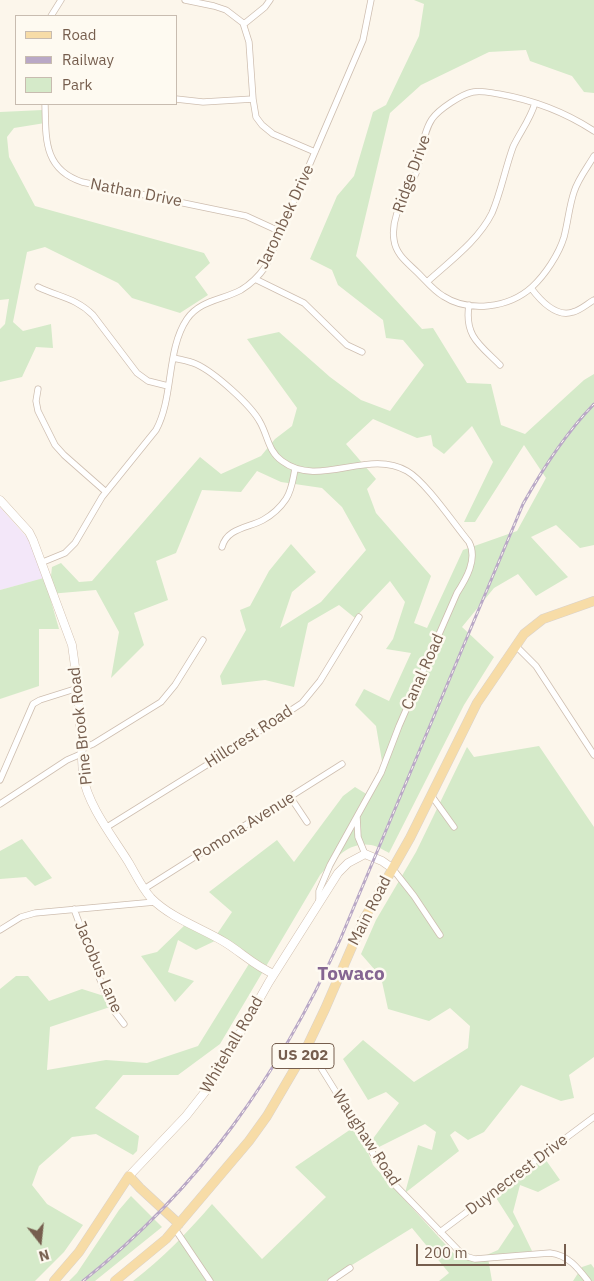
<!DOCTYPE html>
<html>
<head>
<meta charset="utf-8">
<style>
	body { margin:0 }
	#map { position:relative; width:594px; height:1281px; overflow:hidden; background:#fcf6eb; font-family:"IBM Plex Sans",sans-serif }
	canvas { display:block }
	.legend { position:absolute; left:15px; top:15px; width:162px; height:90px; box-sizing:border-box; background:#fefaf1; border:1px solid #c8bcb0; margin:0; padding:6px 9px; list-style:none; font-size:15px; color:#765e4e }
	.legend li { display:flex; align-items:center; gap:10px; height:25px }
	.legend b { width:25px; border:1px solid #c8bcb0 }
	.north { position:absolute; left:15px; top:1216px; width:50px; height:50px; -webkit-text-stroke:4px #fefaf1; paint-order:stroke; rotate:164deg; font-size:14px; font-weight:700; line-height:20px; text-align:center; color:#765e4e }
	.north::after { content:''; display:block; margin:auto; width:18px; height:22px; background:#765e4e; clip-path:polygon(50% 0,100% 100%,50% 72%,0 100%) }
	.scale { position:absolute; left:416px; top:1244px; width:150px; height:22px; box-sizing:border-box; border:2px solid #765e4e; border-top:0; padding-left:6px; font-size:15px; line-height:18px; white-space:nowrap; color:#765e4e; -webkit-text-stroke:4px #fefaf1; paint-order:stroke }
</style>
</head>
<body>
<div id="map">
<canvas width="594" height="1281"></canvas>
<ul class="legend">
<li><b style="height:6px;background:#f7dca7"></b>Road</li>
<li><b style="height:6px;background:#b9a8c6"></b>Railway</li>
<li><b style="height:14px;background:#d5eac9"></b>Park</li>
</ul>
<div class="north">N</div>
<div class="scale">200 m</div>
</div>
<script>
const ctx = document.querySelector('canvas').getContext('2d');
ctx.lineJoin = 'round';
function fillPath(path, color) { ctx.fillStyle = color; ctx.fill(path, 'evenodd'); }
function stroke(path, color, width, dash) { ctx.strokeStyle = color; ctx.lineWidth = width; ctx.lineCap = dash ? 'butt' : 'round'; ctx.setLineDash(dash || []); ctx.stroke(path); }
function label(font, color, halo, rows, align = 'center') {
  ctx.font = font + ' "IBM Plex Sans",sans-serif'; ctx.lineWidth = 5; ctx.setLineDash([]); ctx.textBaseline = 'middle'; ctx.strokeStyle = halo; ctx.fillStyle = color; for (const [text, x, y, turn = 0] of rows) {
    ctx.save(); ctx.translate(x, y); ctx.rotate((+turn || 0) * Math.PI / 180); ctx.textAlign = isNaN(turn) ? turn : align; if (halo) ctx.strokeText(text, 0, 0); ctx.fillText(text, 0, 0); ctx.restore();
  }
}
const education = new Path2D(`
	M 0,507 L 31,542 L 45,578 L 0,590 Z`);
const green = new Path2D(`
	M 414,0 L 594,0 L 594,93 L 584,92 L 572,76 L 530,61 L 526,50 L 489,52 L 421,85 L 390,113 L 356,256 L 422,329 L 433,328 L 467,383 L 491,384 L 501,425 L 525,434 L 584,380 L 594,374 L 594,545 L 580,548 L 556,525 L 531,537 L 568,577 L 536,596 L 518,574 L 494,588 L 462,627 L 494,657 L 464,705 L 389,853 C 384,850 377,846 371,845 C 348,841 334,860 320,875 L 220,1044 L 178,1075 L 123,1075 L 95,1108 L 139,1136 L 137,1151 L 133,1155 L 96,1134 L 72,1137 L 39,1166 L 32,1185 L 47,1204 L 83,1225 L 64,1252 L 35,1281 L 0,1281 L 0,989 L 16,976 L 28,976 L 49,1001 L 82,989 L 104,996 L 110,1007 L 50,1027 L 47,1070 L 106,1060 L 147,1063 L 198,1046 L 252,959 L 219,939 L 196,950 L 178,940 L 168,972 L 194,981 L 175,1002 L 141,956 L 157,952 L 187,923 L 215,937 L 232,912 L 209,892 L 277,840 L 294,862 L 343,796 L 355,787 L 368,795 L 383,767 L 376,726 L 355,705 L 364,689 L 389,701 L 411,653 L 386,649 L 393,639 L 405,602 L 390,581 L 355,618 L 339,605 L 308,623 L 294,687 L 265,680 L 222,685 L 220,676 L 246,630 L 240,610 L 250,606 L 269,571 L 291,544 L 316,572 L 292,592 L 280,628 L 321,602 L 366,550 L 342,507 L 322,488 L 281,482 L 257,471 L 241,492 L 202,490 L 176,553 L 156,561 L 168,600 L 134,613 L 144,645 L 111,678 L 119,632 L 96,590 L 49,594 L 59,629 L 39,629 L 39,686 L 0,699 L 0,590 L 51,576 L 52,567 L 61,563 L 79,582 L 92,581 L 200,457 L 221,474 L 261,456 L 275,439 L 292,426 L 297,408 L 247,339 L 279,332 L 330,377 L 361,400 L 390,411 L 424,365 L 403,340 L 386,338 L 383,320 L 338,285 L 332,270 L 310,259 L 337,196 L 354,176 L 373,112 L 386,105 L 419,36 L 424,4 ZM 373,419 L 417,438 L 431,435 L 433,446 L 444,454 L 472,426 L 493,462 L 464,522 L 475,522 L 524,445 L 546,478 L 517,531 L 463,550 L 427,628 L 414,623 L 431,576 L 376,513 L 367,489 L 376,479 L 346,444 Z
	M 43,110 L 45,123 L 14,128 L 7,137 L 9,157 L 35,206 L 204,253 L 210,263 L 195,277 L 208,295 L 180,313 L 132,298 L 118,283 L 45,247 L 27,252 L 13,322 L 23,331 L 51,324 L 53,348 L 36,347 L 22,377 L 0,382 L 0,329 L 5,324 L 9,299 L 0,300 L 0,112 Z
	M 539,746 L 594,827 L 594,1057 L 569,1075 L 574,1098 L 561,1101 L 521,1085 L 484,1132 L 468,1140 L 455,1131 L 450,1135 L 459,1151 L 405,1193 L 418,1145 L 432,1150 L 436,1132 L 425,1124 L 375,1149 L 372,1140 L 399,1103 L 386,1092 L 368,1100 L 343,1059 L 363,1040 L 414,1082 L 468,1048 L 470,1026 L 450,1008 L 429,1021 L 388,1009 L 381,977 L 361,954 L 376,920 L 416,852 L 467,747 L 474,757 Z
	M 22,839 L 52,878 L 35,886 L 26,877 L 0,879 L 0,851 Z
	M 357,1125 L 373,1165 L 456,1256 L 475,1260 L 498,1250 L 514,1226 L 493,1193 L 543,1156 L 560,1180 L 538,1192 L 520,1185 L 513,1212 L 533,1253 L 488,1258 L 492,1281 L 439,1281 L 449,1273 L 412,1228 L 326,1281 L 133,1281 C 163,1258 188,1232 212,1204 L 262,1259 L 326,1197 L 295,1167 Z
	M 131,1196 L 162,1227 L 95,1281 L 69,1281 L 77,1273 L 119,1210 Z
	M 591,1264 L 594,1268 L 594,1281 L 573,1281 L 582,1267 Z`);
const street = new Path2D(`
	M 185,0 L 214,6 L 226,10 L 243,23 L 249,42 L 253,99 L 256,117 L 262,125 L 273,134 L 315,152
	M 51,16 L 61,0
	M 244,24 L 265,7 L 270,0
	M 176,99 L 203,102 L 253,99
	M 45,104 C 46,138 43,169 82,182 L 246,216 L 281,232
	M 594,131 C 565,112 533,100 499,94 C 491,93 482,90 473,92 C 462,94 439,109 432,119 C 422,134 422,156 416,173 C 407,195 390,215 394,240 C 396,255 408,263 418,273 C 426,281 434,291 443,296 C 469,313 509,308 532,287 C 545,275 559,254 564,237 C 568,222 569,207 574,192 C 578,179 587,168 594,156
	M 255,279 L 304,303 L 347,345 L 362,352
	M 427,282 C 450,261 478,241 492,213 C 501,192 505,169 513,147 C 520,132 530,120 535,103
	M 38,287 C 59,297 76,298 93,315 L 137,373 L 148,381 L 168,386
	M 531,288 C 540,300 556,318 573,312 C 581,310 587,304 594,300
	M 469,305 C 464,336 480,345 500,365
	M 174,358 C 182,360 189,361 196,364 C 214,372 251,405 260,422 C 268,436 268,451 282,461 C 319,489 368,448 407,471 C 426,482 454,524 469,542 C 478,559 466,579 457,593 L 399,726 L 381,773 L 330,865 L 319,891 L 319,902
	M 38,389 L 36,401 L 38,411 L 55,445 L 64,455 L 106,492
	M 222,547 C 227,528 248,528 263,520 C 272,515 280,508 286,499 C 292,490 293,479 295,469
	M 43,562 L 65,553 L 75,543 L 102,497 L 156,430 C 174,397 166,350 187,319 C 200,300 223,300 241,290 C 251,284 259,276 266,266 L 363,40 L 371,0
	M 516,646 L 536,666 L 594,755
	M 81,749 L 93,744 L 161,702 L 175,685 L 203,640
	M 0,780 L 33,704 L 40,700 L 78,688
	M 431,795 L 454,827
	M 291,798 L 307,822
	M 0,804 L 67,760 L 81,754
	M 357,817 L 358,837 L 365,854
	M 107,827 L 226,753 L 302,703 L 320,681 L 359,617
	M 392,868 L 414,896 L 440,935
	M 144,889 L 342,764
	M 74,909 L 105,993 L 114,1011 L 124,1024
	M 0,930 L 21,917 L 35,913 L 155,902
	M 308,1047 L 354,1121 L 378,1162 L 395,1185 L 458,1250 L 468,1257 L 475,1259 L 550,1253 C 568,1255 578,1268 588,1281
	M 175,1229 L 210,1281
	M 440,1232 L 594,1117
	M 331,1281 L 350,1268`);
const secondary = new Path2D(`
	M 0,500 L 29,532 L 33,540 L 72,645 L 78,688 L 83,776 C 88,806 113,837 129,863 C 136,875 142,888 151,898 C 172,919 202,928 226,943 C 242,953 256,967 274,974
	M 129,1176 L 186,1116 L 212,1083 L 269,982 L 338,873 L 348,863 L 365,854 L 382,861 L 392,868`);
const primary = new Path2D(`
	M 54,1281 L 79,1252 L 129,1176 L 140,1188 L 179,1224
	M 115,1281 L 166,1239 L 249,1141 L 267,1116 L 304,1053 L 325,1009 L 364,919 L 410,838 L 477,703 L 524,634 L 543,619 L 594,601`);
const rail = new Path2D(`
	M 83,1281 C 200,1188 279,1075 340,940 L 523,504 C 543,468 565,434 594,404`);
const shields = [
	[303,1056,62]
];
const shieldNames = [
	["US 202",303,1056]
];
const streetNames = [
	["Ridge Drive",412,174,-70],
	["Nathan Drive",136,193,11],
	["Jarombek Drive",286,217,-65],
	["Canal Road",423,672,-66],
	["Pine Brook Road",81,726,-96],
	["Hillcrest Road",249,737,-33],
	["Pomona Avenue",244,827,-32],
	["Main Road",370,911,-63],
	["Jacobus Lane",98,967,67],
	["Whitehall Road",232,1045,-60],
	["Waughaw Road",366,1138,57],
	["Duynecrest Drive",517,1175,-37]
];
const quarterNames = [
	["Towaco",351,975]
];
fillPath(education, '#f3e7f9');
fillPath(green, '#d5eac9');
stroke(street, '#cebeb0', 7);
stroke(secondary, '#d1bfae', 9);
stroke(primary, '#d9d2cd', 10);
stroke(street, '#fff', 5.5);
stroke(secondary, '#fff', 8);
stroke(primary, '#f7dca7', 9);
stroke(rail, '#b9a8c6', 3);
stroke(rail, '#fefaf1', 1, [4]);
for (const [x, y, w] of shields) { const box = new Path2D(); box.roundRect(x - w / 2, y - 12.5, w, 25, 4); ctx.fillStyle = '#fefaf1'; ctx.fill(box); stroke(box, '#765e4e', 1); }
label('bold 15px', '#765e4e', null, shieldNames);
label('16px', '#765e4e', '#fefaf1', streetNames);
label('bold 19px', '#856692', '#fefaf1', quarterNames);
</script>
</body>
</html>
